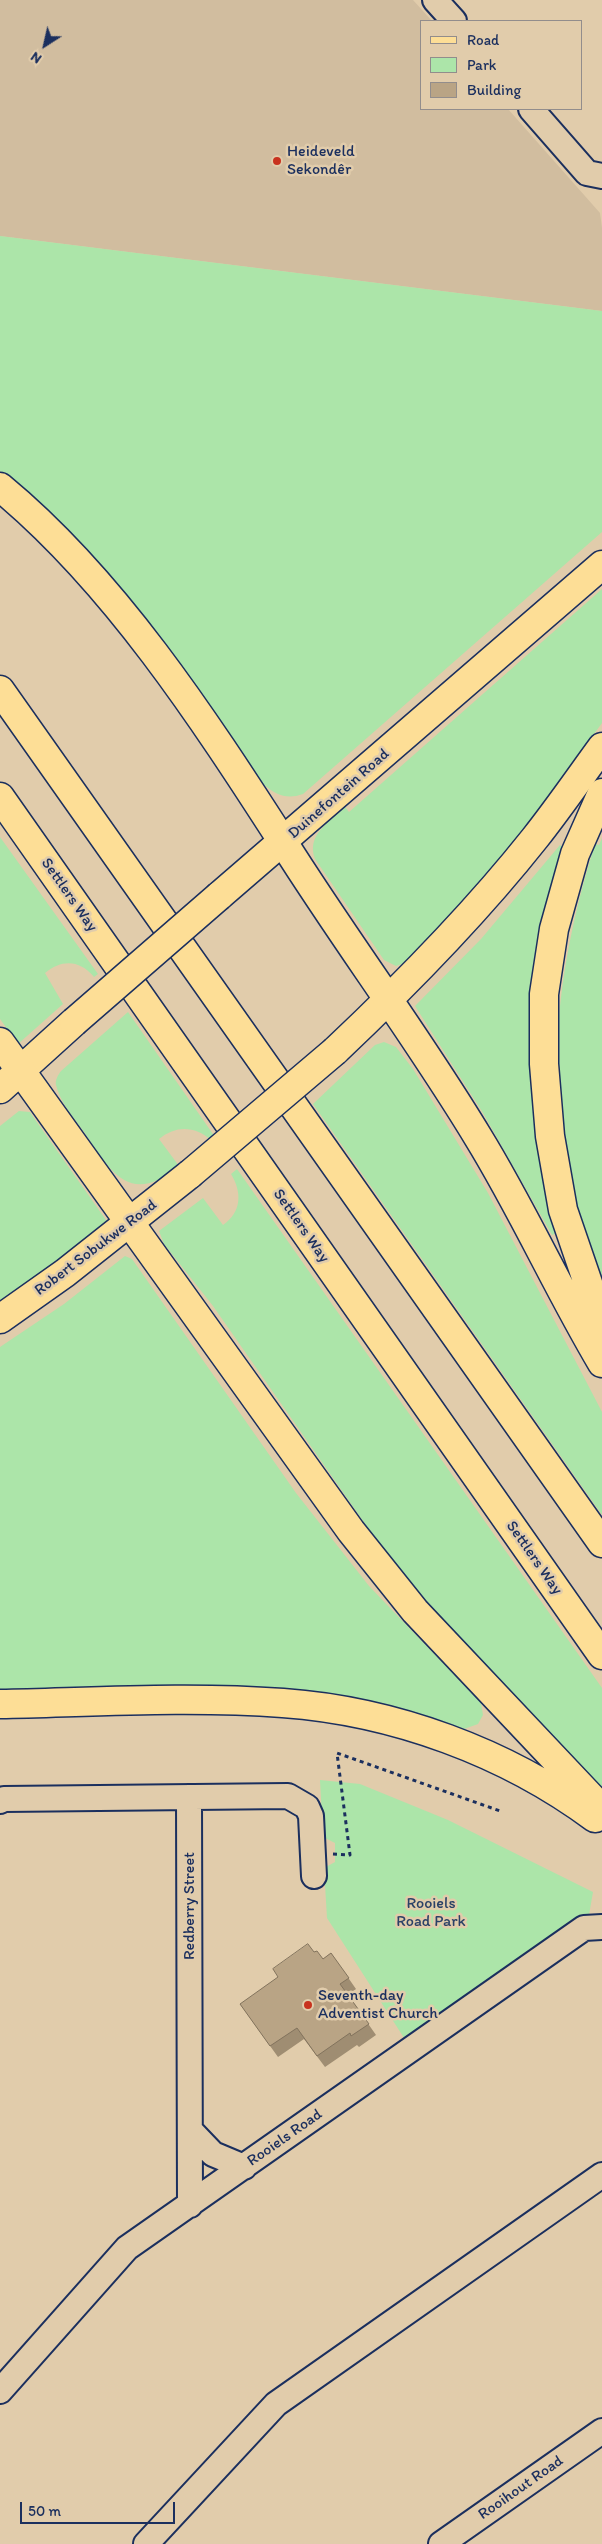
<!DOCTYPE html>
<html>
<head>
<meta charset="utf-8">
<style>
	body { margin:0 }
	#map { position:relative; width:602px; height:2544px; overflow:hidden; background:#e1ccab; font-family:Itim,sans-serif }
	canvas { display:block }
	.legend { position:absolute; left:420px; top:20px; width:162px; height:90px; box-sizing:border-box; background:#e1ccab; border:1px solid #928d8c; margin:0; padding:6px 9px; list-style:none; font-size:15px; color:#1b2f5e }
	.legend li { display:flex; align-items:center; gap:10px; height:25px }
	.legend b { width:25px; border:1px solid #928d8c }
	.north { position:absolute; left:20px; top:20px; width:50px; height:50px; -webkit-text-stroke:4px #e1ccab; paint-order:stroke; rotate:215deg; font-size:14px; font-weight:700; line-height:20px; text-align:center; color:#1b2f5e }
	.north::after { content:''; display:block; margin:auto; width:18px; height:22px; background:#1b2f5e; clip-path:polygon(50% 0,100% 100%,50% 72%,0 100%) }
	.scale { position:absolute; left:20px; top:2502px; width:155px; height:22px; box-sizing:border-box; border:2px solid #1b2f5e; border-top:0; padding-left:6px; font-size:15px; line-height:18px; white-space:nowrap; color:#1b2f5e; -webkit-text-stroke:4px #e1ccab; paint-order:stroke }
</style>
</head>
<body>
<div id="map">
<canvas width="602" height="2544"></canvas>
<ul class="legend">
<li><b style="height:6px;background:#fdde96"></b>Road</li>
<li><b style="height:14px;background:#ace5a9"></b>Park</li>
<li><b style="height:14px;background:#b9a485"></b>Building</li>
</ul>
<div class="north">N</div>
<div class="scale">50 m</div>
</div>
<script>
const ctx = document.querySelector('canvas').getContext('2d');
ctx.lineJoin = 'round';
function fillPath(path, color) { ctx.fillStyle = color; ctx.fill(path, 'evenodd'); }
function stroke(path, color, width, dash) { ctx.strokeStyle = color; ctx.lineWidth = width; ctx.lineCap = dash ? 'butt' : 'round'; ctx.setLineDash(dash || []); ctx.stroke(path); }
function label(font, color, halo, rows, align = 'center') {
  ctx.font = font + ' Itim,sans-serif'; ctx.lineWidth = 5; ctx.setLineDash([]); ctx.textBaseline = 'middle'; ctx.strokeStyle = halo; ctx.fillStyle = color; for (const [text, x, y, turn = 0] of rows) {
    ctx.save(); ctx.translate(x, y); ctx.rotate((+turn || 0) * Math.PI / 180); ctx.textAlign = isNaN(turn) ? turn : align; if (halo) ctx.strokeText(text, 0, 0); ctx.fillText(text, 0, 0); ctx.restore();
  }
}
const built = new Path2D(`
	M 0,0 L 413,0 L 432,21 L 421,21 L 421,109 L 508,109 L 600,213 L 602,228 L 602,311 L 0,236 Z`);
const green = new Path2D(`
	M 0,236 L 602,311 L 602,532 L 303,794 C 276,804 262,782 245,765 L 44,512 L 0,471 Z
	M 602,589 L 602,723 L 511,848 L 445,923 L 405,963 L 396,966 L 384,960 L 315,859 C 306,835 329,822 345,807 L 349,812 Z
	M 0,837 L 98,974 L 94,977 C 80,960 62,959 45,973 L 63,1004 L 18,1044 L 0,1019 Z
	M 602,838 L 602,1288 C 593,1259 582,1231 574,1202 C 541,1083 559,959 595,844 L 599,845 Z
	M 560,845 L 565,849 L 531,1050 L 534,1126 L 546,1199 L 555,1234 L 552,1235 L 483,1113 L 415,1006 L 481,939 Z
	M 128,1012 L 215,1137 L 211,1140 C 195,1126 176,1125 159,1139 L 179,1166 C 130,1207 111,1172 84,1132 C 74,1118 60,1102 56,1085 C 55,1080 58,1075 61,1071 Z
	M 384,1042 L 396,1047 L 413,1069 L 488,1193 L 602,1412 L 602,1515 L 313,1104 L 375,1045 Z
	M 19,1111 L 30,1112 L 34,1118 L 106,1220 L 106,1223 L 67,1255 L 0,1304 L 0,1126 Z
	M 237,1169 L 602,1688 L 602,1789 L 451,1631 L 393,1564 L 213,1306 L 164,1244 L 159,1231 L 203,1198 L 223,1225 C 242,1212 242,1192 231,1174 Z
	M 125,1256 L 132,1259 L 296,1493 L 369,1586 L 481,1703 L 483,1715 L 478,1724 L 464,1729 L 399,1708 L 294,1689 L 0,1690 L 0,1347 L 64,1304 Z
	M 320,1780 L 360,1784 L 448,1820 L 593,1892 L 589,1915 L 406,2041 L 327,1918 L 324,1868 L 335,1862 L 335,1843 L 323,1837 Z`);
const path = new Path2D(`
	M 333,1854 L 350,1855 L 337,1753 L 500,1811`);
const minor = new Path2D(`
	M 435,0 L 454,21
	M 531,109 L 587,173 L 602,176
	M 189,1797 L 190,2205
	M 0,1801 L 4,1799 L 288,1796 L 307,1807 L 311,1816 L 314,1876
	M 191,2131 L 213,2154 L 244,2167
	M 0,2391 L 127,2248 L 584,1928 L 602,1927
	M 146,2544 L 276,2404 L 602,2175
	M 441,2544 L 602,2431`);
const primary = new Path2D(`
	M 219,896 L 602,565
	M 335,1051 C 406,984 474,915 535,838 C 558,809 580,777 602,747
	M 0,1089 L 74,1022
	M 0,1319 L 65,1273 L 190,1174`);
const motorway = new Path2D(`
	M 0,487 C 114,581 203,718 283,842 C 346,942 417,1036 478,1137 C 523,1210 558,1289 602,1363
	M 0,690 L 602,1543
	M 602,793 L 575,854 L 554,929 L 544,994 L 544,1064 L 550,1136 L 563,1210 L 602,1324
	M 0,797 L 602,1655
	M 0,1042 L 351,1531 L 415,1611 L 602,1809
	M 0,1704 C 94,1702 190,1696 283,1703 C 394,1711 506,1752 595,1818`);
const primaryBridge = new Path2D(`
	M 74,1022 L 219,896
	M 190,1174 L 335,1051`);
const wall = new Path2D(`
	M 331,1953 L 356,1989 L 348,1995 L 376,2035 L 359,2047 L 357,2045 L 325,2067 L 304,2039 L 278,2057 L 240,2004 L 323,1959 Z`);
const building = new Path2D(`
	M 308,1944 L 314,1952 L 317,1951 L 323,1959 L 331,1953 L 349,1978 L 340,1984 L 369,2024 L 351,2036 L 350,2033 L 317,2056 L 297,2028 L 270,2046 L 240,2004 L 278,1977 L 273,1969 Z`);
const markers = [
	[277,161,5,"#c8321e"],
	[308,2005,5,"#c8321e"]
];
const poiNames = [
	["Heideveld",287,152],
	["Sekondêr",287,170],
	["Seventh-day",318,1996],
	["Adventist Church",318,2014]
];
const streetNames = [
	["Duinefontein Road",339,794,-41],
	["Settlers Way",69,895,55],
	["Settlers Way",301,1226,55],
	["Robert Sobukwe Road",96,1248,-37],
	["Settlers Way",534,1558,55],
	["Redberry Street",190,1906,-90],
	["Rooiels Road",285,2138,-35],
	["Rooihout Road",521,2488,-35]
];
const parkNames = [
	["Rooiels",431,1904],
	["Road Park",431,1922]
];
fillPath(built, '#d1bd9f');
fillPath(green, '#ace5a9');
stroke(minor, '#1b2f5e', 28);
stroke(primary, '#1b2f5e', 31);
stroke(motorway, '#1b2f5e', 31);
stroke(path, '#1b2f5e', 3, [4, 4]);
stroke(minor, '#e1ccab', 24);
stroke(primary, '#fdde96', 28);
stroke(motorway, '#fdde96', 28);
stroke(primaryBridge, '#1b2f5e', 31, []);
stroke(primaryBridge, '#fdde96', 28);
fillPath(wall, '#9f8d72');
fillPath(building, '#b9a485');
stroke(building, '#82735d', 1);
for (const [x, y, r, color] of markers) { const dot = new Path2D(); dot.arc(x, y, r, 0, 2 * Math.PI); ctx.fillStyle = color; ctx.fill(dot); stroke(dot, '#e1ccab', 2); }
label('16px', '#1b2f5e', '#e1ccab', poiNames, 'left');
label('16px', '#1b2f5e', '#e1ccab', streetNames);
label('16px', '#2a4166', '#e1ccab', parkNames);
</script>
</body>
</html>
